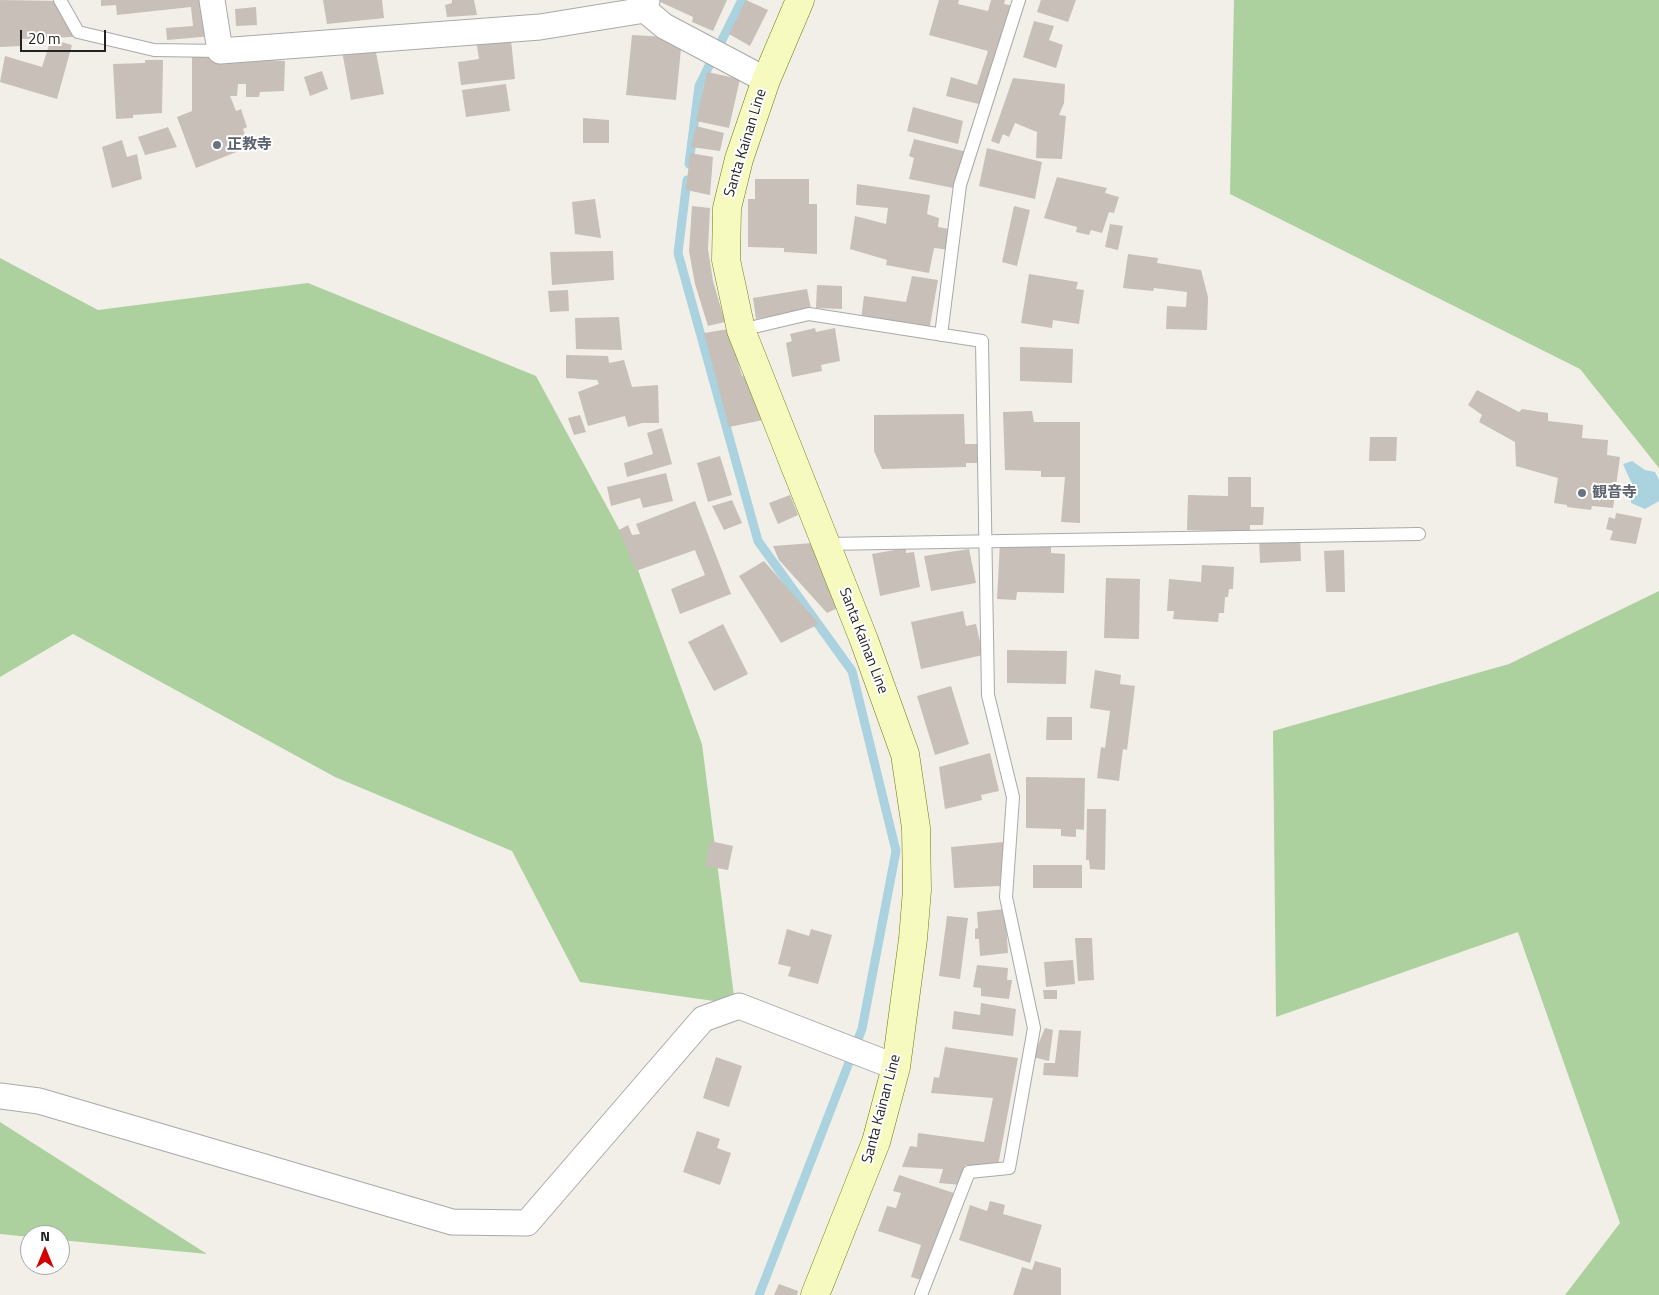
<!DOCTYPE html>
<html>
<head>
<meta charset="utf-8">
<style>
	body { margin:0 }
	#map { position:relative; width:1659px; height:1295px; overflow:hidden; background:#f2efe9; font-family:"Titillium Web",sans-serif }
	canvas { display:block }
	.north { position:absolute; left:20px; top:1225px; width:50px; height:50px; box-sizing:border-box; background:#fff; border:1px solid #a7a7a7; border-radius:50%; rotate:0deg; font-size:14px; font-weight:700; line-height:20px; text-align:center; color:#222 }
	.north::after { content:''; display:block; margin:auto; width:18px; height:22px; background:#d40000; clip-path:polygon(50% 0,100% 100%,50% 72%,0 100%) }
	.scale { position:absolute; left:20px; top:30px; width:86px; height:22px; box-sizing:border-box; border:2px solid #222; border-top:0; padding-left:6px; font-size:15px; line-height:18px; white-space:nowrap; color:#222; -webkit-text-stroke:4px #fff; paint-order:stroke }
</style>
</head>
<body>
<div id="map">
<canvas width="1659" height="1295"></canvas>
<div class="north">N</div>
<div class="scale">20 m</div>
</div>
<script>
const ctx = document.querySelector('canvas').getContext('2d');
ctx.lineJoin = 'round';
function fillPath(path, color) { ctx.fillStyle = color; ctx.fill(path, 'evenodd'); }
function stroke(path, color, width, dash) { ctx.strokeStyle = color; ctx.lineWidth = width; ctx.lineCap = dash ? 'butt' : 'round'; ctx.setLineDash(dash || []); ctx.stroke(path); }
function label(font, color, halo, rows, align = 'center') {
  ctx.font = font + ' "Titillium Web","Noto Sans JP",sans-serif'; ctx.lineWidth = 4; ctx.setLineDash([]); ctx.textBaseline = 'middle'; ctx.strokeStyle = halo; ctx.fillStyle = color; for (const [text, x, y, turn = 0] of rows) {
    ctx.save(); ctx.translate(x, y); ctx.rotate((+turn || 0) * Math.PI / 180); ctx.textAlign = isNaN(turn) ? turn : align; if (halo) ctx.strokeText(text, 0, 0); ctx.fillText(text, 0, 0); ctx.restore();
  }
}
const forest = new Path2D(`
	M 1234,0 L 1659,0 L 1659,468 L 1580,369 L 1230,194 Z
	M 0,258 L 98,310 L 308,283 L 536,376 L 631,551 L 702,744 L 735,1004 L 580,982 L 512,851 L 335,777 L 73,634 L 0,677 Z
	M 1659,591 L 1659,1295 L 1565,1295 L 1620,1223 L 1518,932 L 1276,1017 L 1273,731 L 1509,664 Z
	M 0,1122 L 207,1254 L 60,1240 L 60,1235 L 30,1235 L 30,1237 L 0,1234 Z`);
const water = new Path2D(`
	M 1632,461 L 1645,470 L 1655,472 L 1659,480 L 1659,501 L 1645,509 L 1631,503 L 1631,482 L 1623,464 Z`);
const stream = new Path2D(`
	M 689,164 L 699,86 L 742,0
	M 687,180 L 678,253 L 758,541 L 852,671 L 896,851 L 862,1029 L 759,1295`);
const building = new Path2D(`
	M 0,0 L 61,1 L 73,37 L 22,39 L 21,46 L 0,47 Z
	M 101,0 L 209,0 L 213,36 L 167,40 L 166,28 L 193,26 L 191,7 L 117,15 L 116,5 L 101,6 Z
	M 323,0 L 382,0 L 384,18 L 327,24 Z
	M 452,0 L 474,0 L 477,15 L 447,17 L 445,5 L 452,3 Z
	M 656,0 L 727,0 L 713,31 L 692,22 L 693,17 Z
	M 746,0 L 768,10 L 750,46 L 729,34 Z
	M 939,0 L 959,0 L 958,4 L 988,11 L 991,0 L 1005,0 L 1004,4 L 1014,6 L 983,105 L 946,96 L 951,77 L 977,85 L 988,51 L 929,35 Z
	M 1041,0 L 1076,0 L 1068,22 L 1037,12 Z
	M 256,7 L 257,25 L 236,26 L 235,9 Z
	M 1034,21 L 1054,26 L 1049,40 L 1063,45 L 1056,68 L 1023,57 Z
	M 510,30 L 515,79 L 461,85 L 458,62 L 479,59 L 475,34 Z
	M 632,35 L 682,38 L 676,100 L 626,95 Z
	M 51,39 L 72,45 L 57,99 L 0,82 L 5,56 L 42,67 Z
	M 375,47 L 384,94 L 351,100 L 342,51 Z
	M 192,54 L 206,57 L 285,61 L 284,91 L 260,92 L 259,97 L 246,97 L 246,84 L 238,84 L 237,96 L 230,96 L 236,111 L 241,109 L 247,127 L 243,129 L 249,147 L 196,168 L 177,117 L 192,111 Z
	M 145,60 L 163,60 L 162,113 L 133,115 L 133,118 L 116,119 L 113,64 L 145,63 Z
	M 322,71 L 328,89 L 310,96 L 304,77 Z
	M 707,72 L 740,79 L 729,128 L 696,121 Z
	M 1013,78 L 1065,84 L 1064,103 L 1059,115 L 1066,116 L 1062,159 L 1036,158 L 1037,132 L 1015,123 L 1009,137 L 1003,134 L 999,144 L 991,141 Z
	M 506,84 L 510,111 L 466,117 L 462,90 Z
	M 913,107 L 963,121 L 958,144 L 907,131 Z
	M 583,118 L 609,120 L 609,143 L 583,143 Z
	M 696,126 L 724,133 L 720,151 L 691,147 Z
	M 168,127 L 177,147 L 145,155 L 138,137 Z
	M 914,139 L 967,152 L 958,189 L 909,179 L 914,158 L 909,156 Z
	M 122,140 L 127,157 L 137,154 L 142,179 L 112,188 L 102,147 Z
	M 987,148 L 1042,162 L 1035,199 L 979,186 Z
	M 690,153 L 713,157 L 710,195 L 686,190 Z
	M 1057,177 L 1107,188 L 1105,193 L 1119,197 L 1114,213 L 1109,212 L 1102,233 L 1091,230 L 1089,235 L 1076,232 L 1077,227 L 1044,218 Z
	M 755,179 L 809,179 L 809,204 L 817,204 L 817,254 L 784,252 L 784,248 L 748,247 L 748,199 L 755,199 Z
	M 857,184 L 930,195 L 927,214 L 939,218 L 938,227 L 954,230 L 950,250 L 934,248 L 929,273 L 886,265 L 887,260 L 850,249 L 855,216 L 886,224 L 888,208 L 856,205 Z
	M 595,199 L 601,238 L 575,234 L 572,202 Z
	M 692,206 L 710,208 L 708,249 L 713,281 L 725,322 L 708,326 L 695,284 L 689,251 Z
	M 1014,206 L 1030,210 L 1017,266 L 1002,262 Z
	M 1110,224 L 1123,226 L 1118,250 L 1105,247 Z
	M 613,251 L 614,280 L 552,285 L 550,252 Z
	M 1128,254 L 1158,258 L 1157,263 L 1201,270 L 1208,297 L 1207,330 L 1166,329 L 1167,306 L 1186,307 L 1187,292 L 1154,288 L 1153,291 L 1123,288 Z
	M 1029,274 L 1078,282 L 1076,289 L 1084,290 L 1079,324 L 1053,320 L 1052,328 L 1021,323 Z
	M 912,276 L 938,280 L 929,331 L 861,319 L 864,296 L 906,302 Z
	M 817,285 L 842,286 L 842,309 L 816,308 Z
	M 807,289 L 811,309 L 756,319 L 753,298 Z
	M 568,290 L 569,311 L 550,312 L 548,291 Z
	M 619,317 L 622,350 L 576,349 L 575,318 Z
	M 815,328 L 816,332 L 835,328 L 840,361 L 821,365 L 822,371 L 792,377 L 786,343 L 792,341 L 790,334 Z
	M 729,329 L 742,376 L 747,374 L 763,420 L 729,427 L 704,333 Z
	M 1020,347 L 1073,349 L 1072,383 L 1020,381 Z
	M 566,355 L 608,356 L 609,363 L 624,360 L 632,387 L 658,385 L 659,423 L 642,423 L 628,427 L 625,416 L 588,426 L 578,392 L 599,384 L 597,380 L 566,378 Z
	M 1477,390 L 1519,412 L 1522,409 L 1548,413 L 1548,421 L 1583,425 L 1582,438 L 1608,440 L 1607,455 L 1620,457 L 1613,508 L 1592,506 L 1591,510 L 1567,507 L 1567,505 L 1554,503 L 1558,478 L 1516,466 L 1515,442 L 1479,422 L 1482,415 L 1468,405 Z
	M 1032,411 L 1034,422 L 1080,422 L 1080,523 L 1061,522 L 1065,477 L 1041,477 L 1041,471 L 1005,470 L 1003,412 Z
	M 964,414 L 965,444 L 978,444 L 978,463 L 966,463 L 966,467 L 882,469 L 874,451 L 874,415 Z
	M 580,415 L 586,432 L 574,435 L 568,418 Z
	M 662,428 L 672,464 L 627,477 L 624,463 L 653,454 L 647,433 Z
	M 1370,437 L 1397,437 L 1396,461 L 1369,461 Z
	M 720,456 L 732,495 L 708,502 L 697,463 Z
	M 666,473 L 673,501 L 643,508 L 640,498 L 611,506 L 607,487 Z
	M 1228,477 L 1251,477 L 1251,507 L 1264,507 L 1263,525 L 1250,525 L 1250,532 L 1187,530 L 1188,495 L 1228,496 Z
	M 790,495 L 798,515 L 778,524 L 769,503 Z
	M 732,500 L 742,523 L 724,530 L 712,506 Z
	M 695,501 L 731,594 L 680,614 L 671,589 L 705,575 L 695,550 L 636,571 L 619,530 L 628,525 L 632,535 L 640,534 L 636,524 Z
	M 1616,513 L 1642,518 L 1636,544 L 1610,540 L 1613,531 L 1606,529 L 1609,517 L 1615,519 Z
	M 1300,535 L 1301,561 L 1260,563 L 1259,536 Z
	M 1000,542 L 1051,544 L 1051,553 L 1065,554 L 1064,593 L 1017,592 L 1016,600 L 997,599 Z
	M 813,543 L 838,608 L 827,613 L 779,560 L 773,546 Z
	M 906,548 L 906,553 L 914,552 L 920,587 L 880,596 L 872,554 Z
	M 969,549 L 976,583 L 931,591 L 924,556 Z
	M 1344,550 L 1345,592 L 1326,592 L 1324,551 Z
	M 764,561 L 819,624 L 781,643 L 739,576 Z
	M 1202,565 L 1234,567 L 1233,589 L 1229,589 L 1228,597 L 1225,597 L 1224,613 L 1219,613 L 1218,622 L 1173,619 L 1174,611 L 1167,611 L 1169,579 L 1201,582 Z
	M 1106,578 L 1140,579 L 1139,639 L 1104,638 Z
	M 963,611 L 966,626 L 976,624 L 983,655 L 921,669 L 911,622 Z
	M 723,624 L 748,674 L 714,691 L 688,642 Z
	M 1007,650 L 1067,651 L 1066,684 L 1007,683 Z
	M 1095,670 L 1121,675 L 1120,684 L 1135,686 L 1127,750 L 1123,749 L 1119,781 L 1097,778 L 1101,747 L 1105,748 L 1110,711 L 1090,708 Z
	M 951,686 L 969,744 L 935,755 L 917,696 Z
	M 1047,717 L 1072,717 L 1072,740 L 1046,740 Z
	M 990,753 L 999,791 L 981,795 L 982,800 L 945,809 L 939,767 Z
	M 1026,777 L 1085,778 L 1084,830 L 1076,829 L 1076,837 L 1061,836 L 1061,829 L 1026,828 Z
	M 1087,809 L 1106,809 L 1105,870 L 1090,869 L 1089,860 L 1086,860 Z
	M 710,841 L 733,846 L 728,870 L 705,866 Z
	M 1004,842 L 1000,886 L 954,888 L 951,847 Z
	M 1033,865 L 1082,865 L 1082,888 L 1033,888 Z
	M 1005,909 L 1008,953 L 980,956 L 979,939 L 975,939 L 975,929 L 978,928 L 977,912 Z
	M 947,916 L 968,918 L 960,979 L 939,976 Z
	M 787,929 L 809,936 L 811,929 L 832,935 L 818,984 L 788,976 L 791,967 L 778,964 Z
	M 1075,938 L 1092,938 L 1094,980 L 1078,981 Z
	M 1073,960 L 1075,984 L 1046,987 L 1044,962 Z
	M 977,965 L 1008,968 L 1007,980 L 1012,980 L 1009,999 L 981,996 L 981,988 L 973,987 Z
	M 1043,990 L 1057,990 L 1057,999 L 1044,999 Z
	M 981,1003 L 1016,1009 L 1013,1036 L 952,1029 L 954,1011 L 980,1015 Z
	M 1045,1028 L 1053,1030 L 1049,1061 L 1033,1057 Z
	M 1059,1030 L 1081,1031 L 1078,1077 L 1043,1075 L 1044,1063 L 1055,1063 Z
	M 945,1047 L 1018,1058 L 997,1171 L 965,1165 L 961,1185 L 939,1183 L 943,1169 L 902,1167 L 910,1146 L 917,1147 L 918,1133 L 984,1142 L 993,1098 L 931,1093 L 934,1077 L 939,1078 Z
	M 716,1057 L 742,1066 L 729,1107 L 703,1098 Z
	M 697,1131 L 720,1139 L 717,1148 L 731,1153 L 720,1185 L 683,1172 Z
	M 899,1175 L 954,1193 L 925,1281 L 911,1277 L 921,1245 L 878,1231 L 887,1206 L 896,1208 L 901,1193 L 893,1191 Z
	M 990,1201 L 1005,1205 L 1003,1214 L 1042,1225 L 1030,1263 L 959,1240 L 970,1205 L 987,1211 Z
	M 1035,1261 L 1061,1268 L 1061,1295 L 1013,1295 L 1022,1267 L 1032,1270 Z
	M 779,1284 L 798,1291 L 797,1295 L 774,1295 Z`);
const service = new Path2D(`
	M 60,0 L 78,32 L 154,50 L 220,51
	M 741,330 L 809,314 L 982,341 L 988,695 L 1013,797 L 1006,897 L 1034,1028 L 1009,1168 L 969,1172 L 921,1295
	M 941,335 L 960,185 L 1019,0
	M 826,544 L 1419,534`);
const minor = new Path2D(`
	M 212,0 L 220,51 L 540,27 L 645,10
	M 647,0 L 645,10 L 664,26 L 766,80
	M 0,1096 L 39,1101 L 452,1222 L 527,1223 L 703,1019 L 739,1006 L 896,1067`);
const secondary = new Path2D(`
	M 800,0 L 766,80 L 739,159 L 727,208 L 726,260 L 741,330 L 864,640 L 905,754 L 916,828 L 917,890 L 913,939 L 896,1067 L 876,1142 L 815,1295`);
const markers = [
	[217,145,5,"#6b7280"],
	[1582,493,5,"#6b7280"]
];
const streetNames = [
	["Santa Kainan Line",746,143,-73],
	["Santa Kainan Line",863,641,69],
	["Santa Kainan Line",882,1109,-75]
];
const worshipNames = [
	["正教寺",227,145],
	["観音寺",1592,493]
];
fillPath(forest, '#add19e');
fillPath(water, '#aad3df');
stroke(stream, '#aad3df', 9);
fillPath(building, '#c7bfb8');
stroke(service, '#a9a9a9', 14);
stroke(minor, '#a9a9a9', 27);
stroke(secondary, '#707d05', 29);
stroke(service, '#fff', 12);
stroke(minor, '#fff', 25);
stroke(secondary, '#f7fabf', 28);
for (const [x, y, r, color] of markers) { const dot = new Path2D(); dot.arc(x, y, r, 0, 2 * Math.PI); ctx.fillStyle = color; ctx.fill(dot); stroke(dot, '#fff', 2); }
label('15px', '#222', '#fff', streetNames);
label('bold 15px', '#5b616d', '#fff', worshipNames, 'left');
</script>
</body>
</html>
